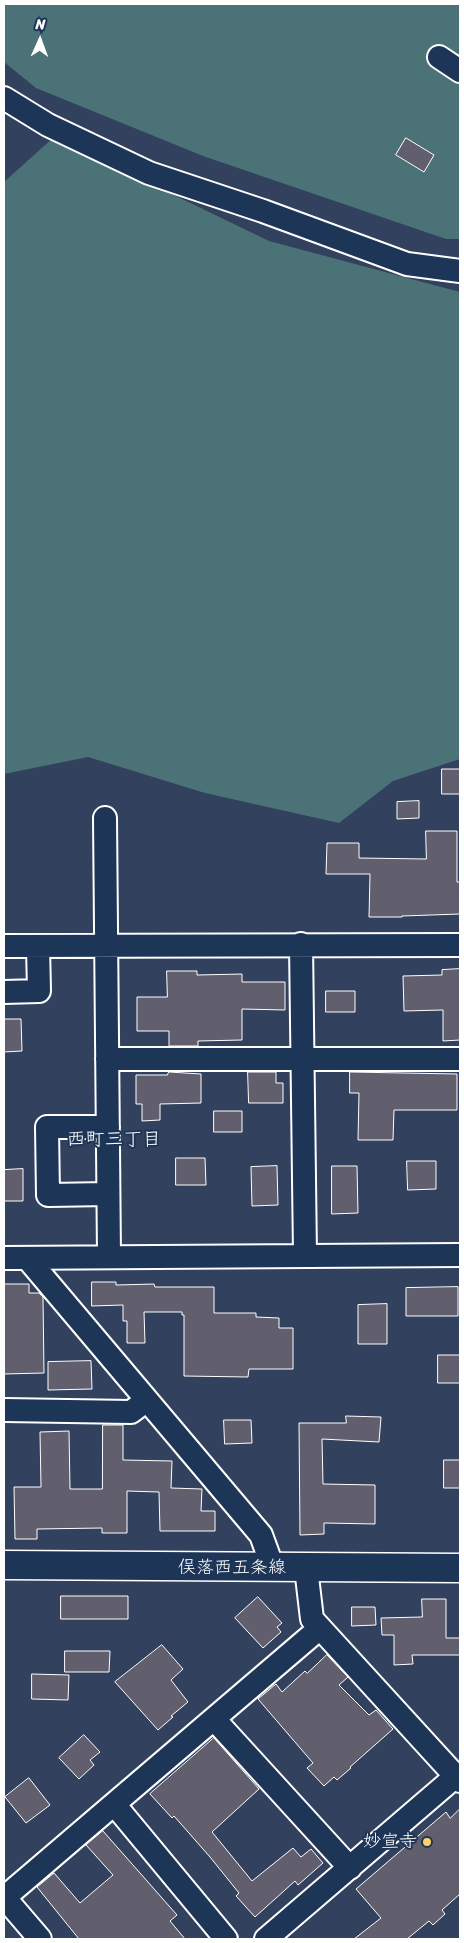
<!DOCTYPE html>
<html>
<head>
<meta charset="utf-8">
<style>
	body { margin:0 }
	#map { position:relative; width:464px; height:1943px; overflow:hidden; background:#31415e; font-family:Sriracha,sans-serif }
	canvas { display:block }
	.frame { position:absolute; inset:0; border:5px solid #fff; pointer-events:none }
	.north { position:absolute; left:15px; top:15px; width:50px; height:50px; -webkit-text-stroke:4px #1d3557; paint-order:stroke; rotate:2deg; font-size:14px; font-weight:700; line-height:20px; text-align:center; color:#fff }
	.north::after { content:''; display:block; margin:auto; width:18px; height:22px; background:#fff; clip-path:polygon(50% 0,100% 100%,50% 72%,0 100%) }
</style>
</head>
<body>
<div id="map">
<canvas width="464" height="1943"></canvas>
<div class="frame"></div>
<div class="north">N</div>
</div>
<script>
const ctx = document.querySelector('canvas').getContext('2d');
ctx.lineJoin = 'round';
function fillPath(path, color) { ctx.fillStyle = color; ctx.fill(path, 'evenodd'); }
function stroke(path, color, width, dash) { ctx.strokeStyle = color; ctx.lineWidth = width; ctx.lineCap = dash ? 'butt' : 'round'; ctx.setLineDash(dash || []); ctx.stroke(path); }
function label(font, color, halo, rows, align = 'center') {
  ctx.font = font + ' Sriracha,"Klee One",sans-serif'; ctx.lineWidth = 4; ctx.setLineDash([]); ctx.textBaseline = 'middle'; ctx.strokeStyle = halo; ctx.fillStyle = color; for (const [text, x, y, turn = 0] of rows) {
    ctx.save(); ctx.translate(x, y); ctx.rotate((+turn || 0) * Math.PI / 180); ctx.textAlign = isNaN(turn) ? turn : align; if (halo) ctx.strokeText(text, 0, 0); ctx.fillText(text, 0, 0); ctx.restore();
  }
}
const green = new Path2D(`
	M 4,4 L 460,4 L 460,239 L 446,239 L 203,156 L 36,88 L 4,62 Z
	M 54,137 L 269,241 L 460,292 L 460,759 L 393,781 L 339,823 L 205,793 L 88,757 L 4,774 L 4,182 Z`);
const building = new Path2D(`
	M 406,138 L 434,155 L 424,172 L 396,155 Z
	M 442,769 L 460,769 L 460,794 L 442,794 Z
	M 419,801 L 419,818 L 397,819 L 397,802 Z
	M 426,831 L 457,831 L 457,882 L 460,882 L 460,914 L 402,916 L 402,917 L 369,917 L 370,874 L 326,874 L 327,843 L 359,843 L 359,858 L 426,859 Z
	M 460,969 L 460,1040 L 443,1041 L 443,1010 L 404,1011 L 403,976 L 442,975 L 442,970 Z
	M 167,971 L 197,971 L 197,975 L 242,974 L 242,982 L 285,982 L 285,1010 L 242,1009 L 242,1040 L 198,1041 L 198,1046 L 169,1046 L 169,1031 L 137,1031 L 137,997 L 167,997 Z
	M 326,991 L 355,991 L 355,1012 L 326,1012 Z
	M 4,1019 L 21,1019 L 22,1051 L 4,1052 Z
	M 169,1072 L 201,1074 L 201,1103 L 160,1104 L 160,1120 L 142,1121 L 142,1104 L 136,1104 L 136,1075 L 167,1075 Z
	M 248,1072 L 276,1072 L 276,1083 L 283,1083 L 283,1103 L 249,1103 Z
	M 350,1072 L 457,1074 L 457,1110 L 394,1110 L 393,1140 L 358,1140 L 359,1093 L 350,1093 Z
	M 214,1111 L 242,1111 L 242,1132 L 214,1132 Z
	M 176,1158 L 205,1158 L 206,1185 L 176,1185 Z
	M 407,1161 L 436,1161 L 436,1189 L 408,1190 Z
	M 277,1166 L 278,1205 L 252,1206 L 251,1167 Z
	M 332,1166 L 357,1166 L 358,1213 L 332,1214 Z
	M 23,1169 L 23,1201 L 4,1201 L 4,1170 Z
	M 92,1282 L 116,1282 L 116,1285 L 154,1284 L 155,1287 L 214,1287 L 214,1313 L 256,1313 L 256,1317 L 279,1318 L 279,1328 L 293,1328 L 293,1369 L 249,1369 L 248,1377 L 184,1376 L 184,1315 L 182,1315 L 182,1312 L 144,1312 L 145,1343 L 127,1343 L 127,1321 L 123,1321 L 123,1305 L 92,1306 Z
	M 4,1284 L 29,1284 L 29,1293 L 39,1293 L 43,1297 L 44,1373 L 4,1374 Z
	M 458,1287 L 458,1316 L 406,1316 L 406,1288 Z
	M 387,1304 L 387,1344 L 358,1344 L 358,1305 Z
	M 438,1355 L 460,1355 L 460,1383 L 438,1383 Z
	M 91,1361 L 92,1389 L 48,1390 L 48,1362 Z
	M 346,1416 L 381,1417 L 379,1442 L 322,1439 L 323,1484 L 375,1485 L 375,1524 L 324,1523 L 324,1534 L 300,1535 L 299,1423 L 346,1423 Z
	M 224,1420 L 251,1420 L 252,1443 L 225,1444 Z
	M 103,1425 L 123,1425 L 123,1460 L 172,1461 L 171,1488 L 202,1489 L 201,1511 L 215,1511 L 215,1531 L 160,1531 L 159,1492 L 127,1491 L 127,1533 L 102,1533 L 102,1528 L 37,1529 L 37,1539 L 15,1539 L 14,1487 L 41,1487 L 40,1432 L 69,1431 L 70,1489 L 102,1489 Z
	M 444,1460 L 460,1460 L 460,1488 L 444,1488 Z
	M 61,1596 L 128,1596 L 128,1619 L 61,1619 Z
	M 258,1597 L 282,1623 L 277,1627 L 281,1632 L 263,1648 L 235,1618 Z
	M 422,1599 L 446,1599 L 446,1638 L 460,1638 L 460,1655 L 412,1655 L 413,1664 L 394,1665 L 394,1635 L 382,1635 L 381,1618 L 422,1617 Z
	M 352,1607 L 375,1607 L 376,1625 L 352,1626 Z
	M 162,1645 L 183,1669 L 171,1680 L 188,1702 L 171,1716 L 173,1717 L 158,1730 L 115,1682 Z
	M 65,1651 L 110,1651 L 109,1672 L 65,1672 Z
	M 327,1655 L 348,1677 L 339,1685 L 369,1715 L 376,1710 L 393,1729 L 350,1767 L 351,1768 L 337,1780 L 334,1777 L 324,1786 L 307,1768 L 313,1763 L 258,1699 L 276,1684 L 282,1692 L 305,1671 L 307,1673 Z
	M 32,1674 L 69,1675 L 68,1700 L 32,1699 Z
	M 84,1735 L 100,1752 L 90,1760 L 94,1765 L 79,1779 L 59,1758 Z
	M 214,1738 L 259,1789 L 212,1832 L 252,1881 L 293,1848 L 301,1857 L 311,1849 L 323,1863 L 298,1885 L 295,1881 L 255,1917 L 236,1896 L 239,1893 L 210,1857 L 174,1816 L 172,1818 L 150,1794 Z
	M 29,1778 L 50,1805 L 26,1823 L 5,1797 Z
	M 460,1809 L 460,1894 L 442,1910 L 445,1914 L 433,1925 L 429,1921 L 407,1939 L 354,1939 L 381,1918 L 356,1889 L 446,1812 L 450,1818 Z
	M 103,1831 L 177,1915 L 170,1921 L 185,1939 L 79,1939 L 37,1887 L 54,1873 L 80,1903 L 113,1875 L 86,1845 Z`);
const minor = new Path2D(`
	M 439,57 L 460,71
	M 4,98 L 48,125 L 149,173 L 263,211 L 407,264 L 460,271
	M 105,818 L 109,1257
	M 301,944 L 305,1256
	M 4,946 L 460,945
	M 4,992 L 39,991 L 38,946
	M 107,1059 L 460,1059
	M 108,1127 L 47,1127 L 48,1195 L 108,1194
	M 4,1258 L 460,1255
	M 27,1258 L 261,1535 L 273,1568
	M 4,1410 L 131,1412 L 147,1400
	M 306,1568 L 312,1619 L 460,1781
	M 214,1719 L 350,1868
	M 114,1804 L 226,1939
	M 4,1897 L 40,1939
	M 4,1898 L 320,1628
	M 266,1939 L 456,1776`);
const major = new Path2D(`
	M 4,1565 L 460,1568`);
const markers = [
	[427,1842,5,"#ffd166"]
];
const streetNames = [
	["俣落西五条線",232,1568]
];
const poiNames = [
	["妙宣寺",417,1842]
];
const neighbourhoodNames = [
	["西町三丁目",114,1140]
];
fillPath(green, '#4b7276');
fillPath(building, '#615e6d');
stroke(building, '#fff', 1);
stroke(minor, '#fff', 26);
stroke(major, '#fff', 31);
stroke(minor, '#1d3557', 22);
stroke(major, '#1d3557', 28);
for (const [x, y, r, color] of markers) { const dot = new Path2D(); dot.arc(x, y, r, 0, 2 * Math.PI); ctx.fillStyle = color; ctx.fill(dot); stroke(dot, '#1d3557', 2); }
label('18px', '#fff', '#1d3557', streetNames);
label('18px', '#fff', '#1d3557', poiNames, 'right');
label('19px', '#fff', '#1d3557', neighbourhoodNames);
</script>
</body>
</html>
